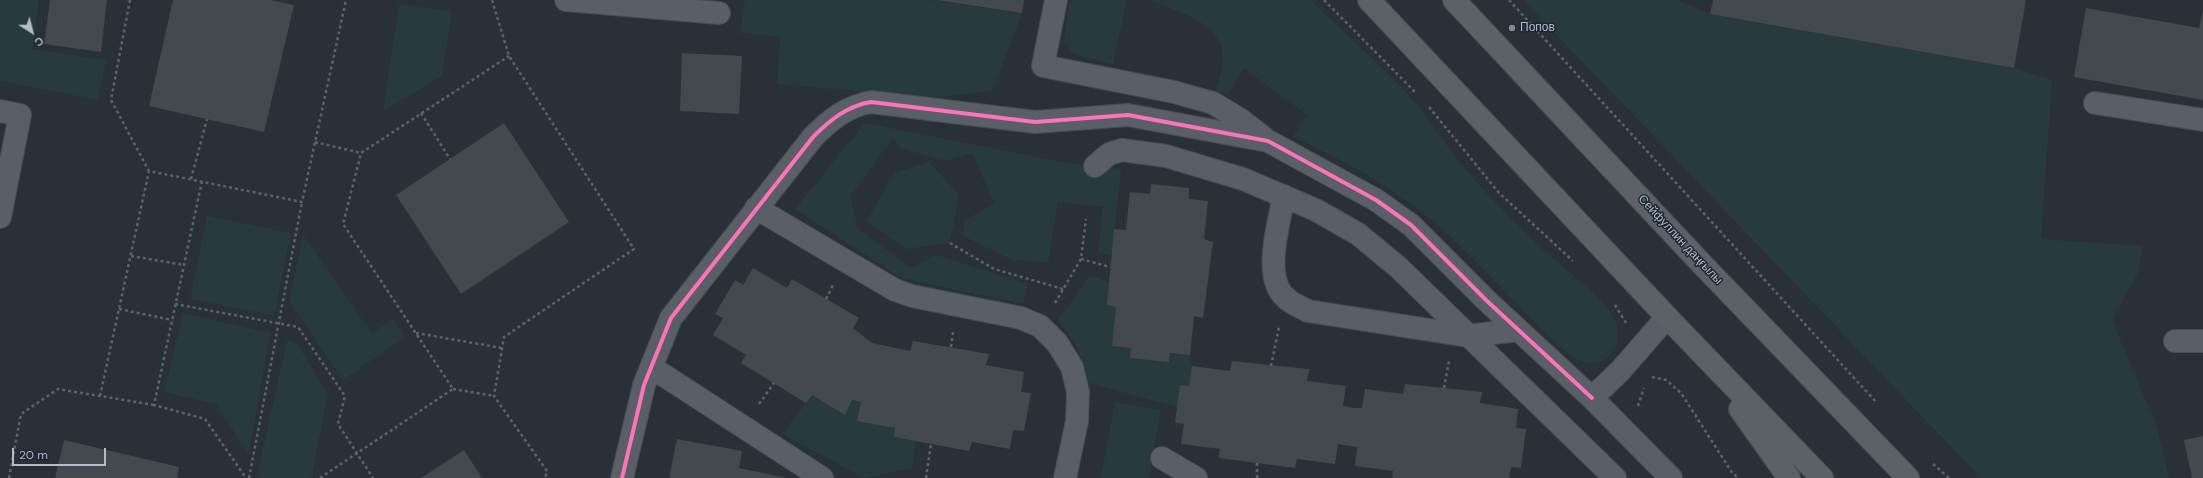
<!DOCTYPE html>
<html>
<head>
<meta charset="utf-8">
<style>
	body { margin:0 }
	#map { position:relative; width:2203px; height:478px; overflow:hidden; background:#2a3038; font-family:"DM Sans",sans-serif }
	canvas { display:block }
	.north { position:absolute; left:12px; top:12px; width:40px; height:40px; -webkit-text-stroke:3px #1d2633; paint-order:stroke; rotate:144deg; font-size:11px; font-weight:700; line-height:16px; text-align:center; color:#b4bcc9 }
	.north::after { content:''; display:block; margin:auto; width:14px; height:18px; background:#b4bcc9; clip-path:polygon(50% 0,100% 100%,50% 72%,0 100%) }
	.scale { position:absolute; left:12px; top:448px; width:94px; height:18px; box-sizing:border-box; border:2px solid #b4bcc9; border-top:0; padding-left:5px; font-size:12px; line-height:14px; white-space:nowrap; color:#b4bcc9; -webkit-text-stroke:3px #1d2633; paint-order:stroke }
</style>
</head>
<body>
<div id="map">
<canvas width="2203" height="478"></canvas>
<div class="north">С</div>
<div class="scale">20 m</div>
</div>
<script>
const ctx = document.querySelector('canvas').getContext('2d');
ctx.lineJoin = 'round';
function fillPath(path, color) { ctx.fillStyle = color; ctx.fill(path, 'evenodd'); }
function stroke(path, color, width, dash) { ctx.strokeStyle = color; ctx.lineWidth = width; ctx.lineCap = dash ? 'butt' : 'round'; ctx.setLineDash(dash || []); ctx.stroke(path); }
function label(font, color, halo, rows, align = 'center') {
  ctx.font = font + ' "DM Sans",sans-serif'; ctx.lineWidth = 3; ctx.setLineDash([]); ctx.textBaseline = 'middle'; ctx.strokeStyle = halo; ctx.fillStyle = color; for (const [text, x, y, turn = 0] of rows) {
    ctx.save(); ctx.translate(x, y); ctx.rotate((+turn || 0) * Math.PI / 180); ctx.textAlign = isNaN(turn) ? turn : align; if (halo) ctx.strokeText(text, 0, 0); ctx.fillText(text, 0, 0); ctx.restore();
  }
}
const green = new Path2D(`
	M 0,0 L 39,0 L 33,49 L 106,60 L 98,100 L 0,81 Z
	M 745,0 L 929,0 L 1022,13 L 992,91 L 930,98 L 777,84 L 780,37 L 740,33 Z
	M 1070,0 L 1127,0 L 1113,64 C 1060,52 1060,53 1070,0 Z
	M 1150,0 L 1310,0 C 1344,33 1381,64 1412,99 C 1432,123 1449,150 1469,173 C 1489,197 1512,219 1534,241 C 1555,263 1601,293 1614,318 C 1623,336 1615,363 1592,363 C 1582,363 1575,359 1567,353 C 1522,313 1483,265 1437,225 C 1394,188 1344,160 1293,137 L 1307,115 L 1244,68 L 1228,94 L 1216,91 C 1218,80 1223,68 1223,57 C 1224,23 1175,11 1150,0 Z
	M 1523,0 L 1677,0 L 1710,14 L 2014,68 L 2052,80 L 2041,239 L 2143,246 L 2137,275 L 2112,320 L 2157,427 L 2169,478 L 1981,478 Z
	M 399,4 L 452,11 L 442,76 L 383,111 Z
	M 865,123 L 1074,164 L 1121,169 L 1112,256 L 1098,252 L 1103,207 L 1058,202 L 1048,263 L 1012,260 L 963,236 L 964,221 L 994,203 L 972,153 L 945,161 L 900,148 L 893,138 L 851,195 L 857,228 L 911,268 L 936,255 L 1028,284 L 1023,304 L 901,278 L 795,209 Z
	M 929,162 L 959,195 L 950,243 L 906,249 L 867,221 L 894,173 Z
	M 207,216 L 291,233 L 274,316 L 190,299 Z
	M 303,235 L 372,333 L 393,319 L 405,337 L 343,380 L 289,301 Z
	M 1090,276 L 1109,282 L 1107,305 L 1116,307 L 1112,346 L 1131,348 L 1169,362 L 1170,353 L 1190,355 L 1192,366 L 1189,386 L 1180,385 L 1177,407 L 1089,383 L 1078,348 L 1058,320 Z
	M 183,313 L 270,333 L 249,455 L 216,404 L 164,392 Z
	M 287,340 L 298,345 L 328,395 L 311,478 L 261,478 L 258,472 Z
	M 812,395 L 845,414 L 852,400 L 861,402 L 895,428 L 894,437 L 916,441 L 912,468 L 865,478 L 782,434 Z
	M 1115,402 L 1161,410 L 1149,478 L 1101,478 Z`);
const building = new Path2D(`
	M 50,0 L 107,0 L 101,52 L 44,44 Z
	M 173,0 L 270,0 L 294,5 L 264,132 L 149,106 Z
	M 936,0 L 1024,0 L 1022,13 Z
	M 1713,0 L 2026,0 L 2014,68 L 1710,14 Z
	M 2086,8 L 2199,28 L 2203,11 L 2203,100 L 2074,77 Z
	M 682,53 L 742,56 L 739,114 L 680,111 Z
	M 504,123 L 569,222 L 461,294 L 396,195 Z
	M 1151,184 L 1189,188 L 1189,199 L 1208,201 L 1204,239 L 1213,242 L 1203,318 L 1194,316 L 1190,355 L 1170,353 L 1169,362 L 1130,358 L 1131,348 L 1112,346 L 1116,307 L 1107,305 L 1114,229 L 1126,230 L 1130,192 L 1150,194 Z
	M 753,268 L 787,288 L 792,279 L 859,318 L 853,328 L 872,343 L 910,351 L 913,341 L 989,354 L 986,365 L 1024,372 L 1021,392 L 1031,393 L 1024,431 L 1013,430 L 1010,449 L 972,442 L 969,451 L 894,437 L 895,428 L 857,421 L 861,402 L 852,400 L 845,415 L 812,395 L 806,403 L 741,363 L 746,355 L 713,335 L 723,318 L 715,314 L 735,280 L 743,285 Z
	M 1232,361 L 1309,369 L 1307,381 L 1346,386 L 1343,406 L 1353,408 L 1362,408 L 1365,389 L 1403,394 L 1405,384 L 1482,392 L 1480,403 L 1518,409 L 1516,428 L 1526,429 L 1521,468 L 1511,467 L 1509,478 L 1392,478 L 1393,471 L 1355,466 L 1357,447 L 1338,444 L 1335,464 L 1297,459 L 1295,468 L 1219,458 L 1220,449 L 1181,444 L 1184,424 L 1175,423 L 1180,385 L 1189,386 L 1192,366 L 1230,371 Z
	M 2203,436 L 2203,478 L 2192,478 L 2184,440 Z
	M 677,439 L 742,451 L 739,468 L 787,478 L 669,478 Z
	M 64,440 L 179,467 L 177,478 L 55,478 Z
	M 464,450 L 482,478 L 421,478 Z`);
const path = new Path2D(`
	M 130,0 L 111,100 L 149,171 L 302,202 L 346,0
	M 492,0 L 509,56 L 634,249 L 504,337 L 494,396 L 547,471 L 545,478
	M 1324,0 L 1415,92
	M 1509,0 L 1877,403
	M 1429,107 L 1499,193 L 1573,261
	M 421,113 L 450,159
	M 315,142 L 361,153
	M 191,179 L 207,119
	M 202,181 L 154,405 L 205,419 L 246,478
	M 950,243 L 994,269 L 1063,289
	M 131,256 L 184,265
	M 1081,259 L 1110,267
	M 826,299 L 833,285
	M 1055,303 L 1081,259 L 1086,219
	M 175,304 L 298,327 L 345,396 L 338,424 L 373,478
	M 1615,305 L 1626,323
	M 119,309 L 172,320
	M 416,333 L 502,348
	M 951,347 L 953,332
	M 1271,366 L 1279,327
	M 1652,377 L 1666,380 L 1681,393 L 1733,474 L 1739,478
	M 1444,388 L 1449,361
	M 453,389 L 494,396
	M 100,396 L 149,171
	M 759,404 L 774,383
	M 1638,406 L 1644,388
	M 1933,464 L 1949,478
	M 9,478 L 21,414 L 58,389 L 154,405
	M 249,478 L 302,202
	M 320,478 L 453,389 L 343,224 L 361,153 L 509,56
	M 926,478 L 931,444
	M 1257,478 L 1257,463`);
const minor = new Path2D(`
	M 566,0 L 719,13
	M 1056,0 L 1043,66 L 1174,92 L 1213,103 L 1241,120 L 1264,138
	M 2095,103 L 2203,120
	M 0,111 L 20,115 L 0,217
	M 1095,166 L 1109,154 L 1122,150 L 1166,156 L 1243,179 L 1316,210 L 1358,234 L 1398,267 L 1615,478
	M 1284,196 C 1279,223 1262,278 1286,298 C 1292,304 1301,307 1308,311 L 1468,336 L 1518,330
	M 756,208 L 895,290 L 912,296 L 1021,318 L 1040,326 L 1057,343 L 1072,367 L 1078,392 L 1077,421 L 1065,478
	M 1667,317 L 1621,370 L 1592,398 L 1671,478
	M 2175,341 L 2203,341
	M 651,367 L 822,478
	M 1162,458 L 1196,478
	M 622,478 L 644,385 L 671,318 L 813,137 C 830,120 847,106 871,102 L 1035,122 L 1128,115 L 1268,141 L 1376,200 L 1411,225 L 1487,301 L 1592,398`);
const major = new Path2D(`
	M 1369,0 L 1667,317 L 1822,478
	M 1454,0 L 1699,261 L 1908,478
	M 1740,409 L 1789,478`);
const cycleway = new Path2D(`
	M 622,478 L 644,385 L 671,318 L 813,137 C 830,120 847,106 871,102 L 1035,122 L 1128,115 L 1268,141 L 1376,200 L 1411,225 L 1487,301 L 1592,398`);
const markers = [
	[1512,28,4,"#848b96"]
];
const poiNames = [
	["Попов",1520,28]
];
const streetNames = [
	["Сейфуллин даңғылы",1680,240,47]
];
fillPath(green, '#273a3e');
fillPath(building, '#444950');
stroke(minor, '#484c53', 24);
stroke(major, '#484c55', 24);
stroke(path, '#5d636a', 2.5, [3, 3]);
stroke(minor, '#5a5e66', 22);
stroke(major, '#5c6168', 22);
stroke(cycleway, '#fb73b8', 4);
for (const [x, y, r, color] of markers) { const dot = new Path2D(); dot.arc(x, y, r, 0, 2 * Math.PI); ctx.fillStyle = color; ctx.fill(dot); stroke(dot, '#1d2633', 1.5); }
label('12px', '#b4bcc9', '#1d2633', poiNames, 'left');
label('12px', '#b4bcc9', '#1d2633', streetNames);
</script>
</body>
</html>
